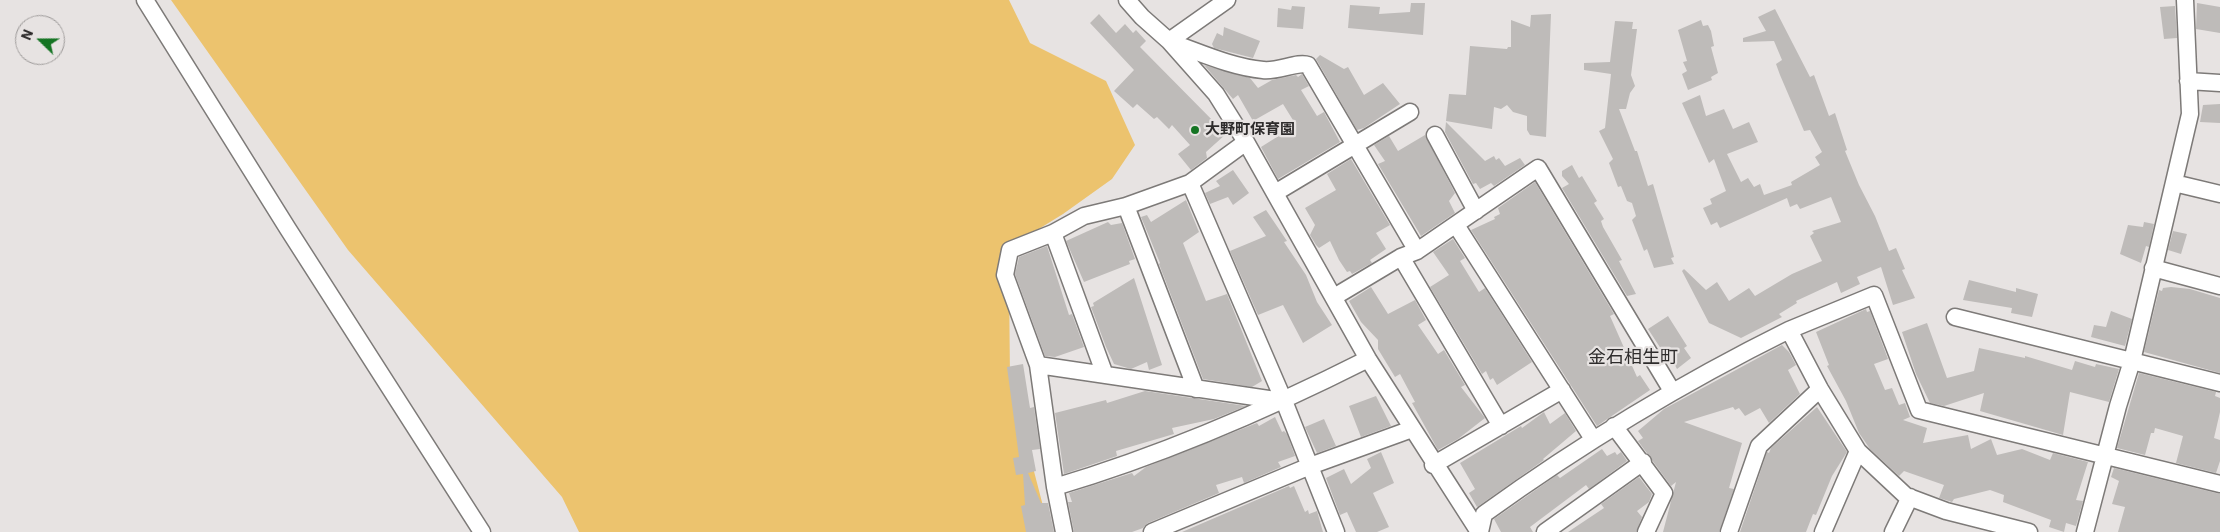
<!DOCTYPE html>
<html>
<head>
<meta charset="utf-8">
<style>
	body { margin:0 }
	#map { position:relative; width:2220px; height:532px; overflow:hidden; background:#e7e3e2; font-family:"IBM Plex Sans",sans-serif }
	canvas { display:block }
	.north { position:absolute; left:15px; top:15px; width:50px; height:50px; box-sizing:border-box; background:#e7e3e2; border:1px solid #9d9a99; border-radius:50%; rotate:292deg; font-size:14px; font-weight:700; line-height:20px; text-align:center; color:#2e2c2c }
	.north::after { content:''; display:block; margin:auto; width:18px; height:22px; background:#157423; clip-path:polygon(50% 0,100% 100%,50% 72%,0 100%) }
</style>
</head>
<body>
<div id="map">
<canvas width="2220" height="532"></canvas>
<div class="north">N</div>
</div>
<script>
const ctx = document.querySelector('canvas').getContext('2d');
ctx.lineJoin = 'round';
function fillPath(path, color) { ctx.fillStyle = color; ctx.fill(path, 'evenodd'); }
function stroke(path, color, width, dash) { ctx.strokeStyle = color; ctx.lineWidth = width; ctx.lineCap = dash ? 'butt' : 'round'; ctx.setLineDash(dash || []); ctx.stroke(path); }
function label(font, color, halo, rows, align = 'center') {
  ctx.font = font + ' "IBM Plex Sans","Noto Sans JP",sans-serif'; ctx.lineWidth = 4.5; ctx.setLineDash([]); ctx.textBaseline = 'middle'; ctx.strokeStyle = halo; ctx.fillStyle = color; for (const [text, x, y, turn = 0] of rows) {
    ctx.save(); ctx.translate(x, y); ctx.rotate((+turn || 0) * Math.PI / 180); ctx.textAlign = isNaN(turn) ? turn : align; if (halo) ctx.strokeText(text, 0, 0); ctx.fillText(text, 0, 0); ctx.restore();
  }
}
const green = new Path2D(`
	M 171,0 L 1009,0 L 1030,43 L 1106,81 L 1135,145 L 1112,179 L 1063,214 L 1016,243 L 1009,279 L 1010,379 L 1043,506 L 1046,532 L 579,532 L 562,497 L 348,250 Z`);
const building = new Path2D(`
	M 1411,3 L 1425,3 L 1423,35 L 1348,28 L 1350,5 L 1380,7 L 1379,14 L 1410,12 Z
	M 2197,3 L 2220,7 L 2220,33 L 2196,29 Z
	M 1292,6 L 1305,7 L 1303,29 L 1277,27 L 1278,8 L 1291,10 Z
	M 2175,6 L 2177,38 L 2164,39 L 2160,7 Z
	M 1775,9 L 1810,77 L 1814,75 L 1829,116 L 1835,113 L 1847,150 L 1845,151 L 1859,185 L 1875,216 L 1889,251 L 1896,248 L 1905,269 L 1902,270 L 1915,298 L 1893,305 L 1881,267 L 1857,277 L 1860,284 L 1841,293 L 1837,282 L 1796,301 L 1797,303 L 1779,314 L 1782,317 L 1741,338 L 1709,323 L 1682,271 L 1684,269 L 1706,290 L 1717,282 L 1729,301 L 1749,288 L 1755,296 L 1792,274 L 1822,261 L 1810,236 L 1814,233 L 1812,231 L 1841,222 L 1831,197 L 1800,209 L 1797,204 L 1790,207 L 1787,198 L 1720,228 L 1717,222 L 1711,225 L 1703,208 L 1712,204 L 1710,199 L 1726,191 L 1714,159 L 1709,163 L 1682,103 L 1700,95 L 1706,116 L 1724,109 L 1733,129 L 1749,122 L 1758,142 L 1727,154 L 1741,182 L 1748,178 L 1754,187 L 1760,184 L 1764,195 L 1792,185 L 1791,182 L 1820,165 L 1815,157 L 1822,152 L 1810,130 L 1804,131 L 1780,75 L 1776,64 L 1782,60 L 1774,41 L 1743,42 L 1743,38 L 1766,31 L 1758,17 Z
	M 1099,14 L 1116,33 L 1125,24 L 1133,33 L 1136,30 L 1146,41 L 1140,47 L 1226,134 L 1206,152 L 1207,158 L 1191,170 L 1178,154 L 1190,145 L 1172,125 L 1169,129 L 1157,117 L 1154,119 L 1137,104 L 1133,108 L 1114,91 L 1134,70 L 1090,23 Z
	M 1551,14 L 1546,137 L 1530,135 L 1527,130 L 1527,116 L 1513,112 L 1507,105 L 1501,109 L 1494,107 L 1492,129 L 1446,121 L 1449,94 L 1466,95 L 1470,46 L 1507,49 L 1508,47 L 1511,47 L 1511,20 L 1530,27 L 1531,15 Z
	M 1701,20 L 1703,26 L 1708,25 L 1711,31 L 1714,46 L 1711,47 L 1718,73 L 1711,77 L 1712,80 L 1688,90 L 1682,74 L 1687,71 L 1683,62 L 1687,61 L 1678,30 Z
	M 1615,21 L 1633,22 L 1632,29 L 1637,29 L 1631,75 L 1635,86 L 1630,93 L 1626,109 L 1619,109 L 1635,151 L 1637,151 L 1648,186 L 1653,184 L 1674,257 L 1671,258 L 1674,264 L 1654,268 L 1647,249 L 1644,251 L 1632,220 L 1636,216 L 1632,203 L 1627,201 L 1621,186 L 1618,187 L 1609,163 L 1613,159 L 1599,131 L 1605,128 L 1611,74 L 1584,70 L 1584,63 L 1610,62 Z
	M 1224,27 L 1260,41 L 1253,58 L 1214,48 L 1212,44 L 1217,33 L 1223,36 Z
	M 1320,55 L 1344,69 L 1348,67 L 1364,95 L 1383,83 L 1400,104 L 1364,128 L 1357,130 L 1316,59 Z
	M 1204,65 L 1250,78 L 1258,88 L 1272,80 L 1296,75 L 1298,77 L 1302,74 L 1309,86 L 1301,90 L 1317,116 L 1324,112 L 1340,142 L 1278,179 L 1261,147 L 1296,125 L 1283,104 L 1253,121 L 1238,95 L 1233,99 Z
	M 2220,104 L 2220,123 L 2200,122 L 2203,105 Z
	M 1446,122 L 1485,161 L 1494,156 L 1496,160 L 1499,158 L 1505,166 L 1520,158 L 1525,165 L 1494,186 L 1491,183 L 1480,189 L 1476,183 L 1473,184 L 1445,132 Z
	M 1425,135 L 1455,193 L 1449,201 L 1455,213 L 1421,236 L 1378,164 L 1385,161 L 1374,145 L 1389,136 L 1398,151 Z
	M 1351,159 L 1390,225 L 1376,233 L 1386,249 L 1370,260 L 1372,263 L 1352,274 L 1350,271 L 1347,272 L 1339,260 L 1330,241 L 1319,248 L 1316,245 L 1310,235 L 1315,225 L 1305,208 L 1336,190 L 1327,174 Z
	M 1572,165 L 1579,178 L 1582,176 L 1597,201 L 1594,203 L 1604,219 L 1601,221 L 1603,227 L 1622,260 L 1619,261 L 1636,294 L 1627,296 L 1562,188 L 1569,184 L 1562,176 L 1562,171 Z
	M 1233,170 L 1249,193 L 1233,205 L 1228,197 L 1210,204 L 1205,193 L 1220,186 L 1216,181 Z
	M 1535,182 L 1614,314 L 1610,316 L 1637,377 L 1640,375 L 1650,390 L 1597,426 L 1471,230 L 1495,219 L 1494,217 L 1500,214 L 1498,208 Z
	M 1186,200 L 1199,232 L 1183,243 L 1206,301 L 1227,294 L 1262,381 L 1252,387 L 1203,379 L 1159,264 L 1160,263 L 1141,217 L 1147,215 L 1151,222 Z
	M 1266,210 L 1287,241 L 1284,242 L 1306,275 L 1317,302 L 1332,325 L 1303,343 L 1283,305 L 1258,315 L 1230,251 L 1266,236 L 1253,217 Z
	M 1108,222 L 1111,225 L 1122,223 L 1135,259 L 1129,261 L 1130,264 L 1084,282 L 1066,241 Z
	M 2144,222 L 2154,224 L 2149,247 L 2146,246 L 2141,263 L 2120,254 L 2128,225 L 2143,227 Z
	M 2173,231 L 2187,234 L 2181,254 L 2168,250 Z
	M 1453,239 L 1465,258 L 1460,261 L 1479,292 L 1485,288 L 1532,362 L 1497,385 L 1493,378 L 1490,380 L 1486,371 L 1482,374 L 1430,287 L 1449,275 L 1433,252 Z
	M 1047,246 L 1069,315 L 1072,314 L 1084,347 L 1055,357 L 1045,356 L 1015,274 L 1019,257 Z
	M 1134,278 L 1162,365 L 1149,370 L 1147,362 L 1131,369 L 1114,364 L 1106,347 L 1091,307 L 1094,306 L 1093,303 Z
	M 1969,280 L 2016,292 L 2016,288 L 2038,294 L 2032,317 L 2011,313 L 2012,308 L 1963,300 Z
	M 1371,287 L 1388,314 L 1415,300 L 1426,320 L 1418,325 L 1438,354 L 1444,350 L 1465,385 L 1461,387 L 1485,418 L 1458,439 L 1438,450 L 1412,403 L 1415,402 L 1400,374 L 1395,377 L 1378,349 L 1378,340 L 1361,322 L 1349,301 Z
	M 2171,287 L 2190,289 L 2220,298 L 2220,373 L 2144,352 L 2159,290 L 2162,291 L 2163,288 Z
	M 1866,309 L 1867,312 L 1870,311 L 1888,359 L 1874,364 L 1885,390 L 1892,388 L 1899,405 L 1905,403 L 1910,417 L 1903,420 L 1927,428 L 1923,443 L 1968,435 L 1971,449 L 1991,439 L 1997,455 L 2022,449 L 2050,460 L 2053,453 L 2088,462 L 2076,500 L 2083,501 L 2076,526 L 2066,523 L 2064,532 L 2049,527 L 2051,520 L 2003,502 L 2004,495 L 1990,490 L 1954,499 L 1952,502 L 1949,501 L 1939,498 L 1944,485 L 1904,471 L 1899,476 L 1870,449 L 1859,433 L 1846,401 L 1827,366 L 1829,365 L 1816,332 Z
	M 2111,311 L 2132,319 L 2125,346 L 2091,337 L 2094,325 L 2106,327 Z
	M 1668,316 L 1687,346 L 1684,348 L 1691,358 L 1677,369 L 1670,356 L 1667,358 L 1648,329 Z
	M 1927,323 L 1947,378 L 1974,371 L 1979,348 L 2025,358 L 2025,356 L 2072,370 L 2075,361 L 2095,367 L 2096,364 L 2119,369 L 2109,402 L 2070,392 L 2063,435 L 1980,411 L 1984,393 L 1944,406 L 1930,403 L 1916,374 L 1902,332 Z
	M 1782,345 L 1789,352 L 1796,365 L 1788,370 L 1800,394 L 1769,423 L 1760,408 L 1745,416 L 1739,408 L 1735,410 L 1733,407 L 1684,422 L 1742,443 L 1729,488 L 1734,489 L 1719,532 L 1663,532 L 1676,482 L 1671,486 L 1638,441 L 1643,438 L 1638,431 L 1664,409 Z
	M 1023,364 L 1030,408 L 1034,407 L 1040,449 L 1032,450 L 1036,471 L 1028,473 L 1041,503 L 1048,503 L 1054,532 L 1026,532 L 1021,506 L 1025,505 L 1023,474 L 1016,475 L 1013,458 L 1019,457 L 1007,367 Z
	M 2139,373 L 2216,392 L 2215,396 L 2220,398 L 2220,412 L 2214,438 L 2220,440 L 2220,461 L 2216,473 L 2176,463 L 2183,436 L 2155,428 L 2154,433 L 2151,433 L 2145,455 L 2117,448 Z
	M 1145,391 L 1246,406 L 1214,419 L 1172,428 L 1174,434 L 1116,451 L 1117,456 L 1064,474 L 1055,413 L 1106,400 L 1107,403 Z
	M 1376,396 L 1391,426 L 1361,437 L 1349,406 Z
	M 1817,407 L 1847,452 L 1832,476 L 1816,515 L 1813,514 L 1806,532 L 1740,532 L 1767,452 L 1769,453 L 1771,448 Z
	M 1544,412 L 1550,424 L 1565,413 L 1576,431 L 1543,459 L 1544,460 L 1477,507 L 1469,493 L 1475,489 L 1460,463 L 1521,426 L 1522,428 Z
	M 1275,417 L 1282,432 L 1284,431 L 1287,434 L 1295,456 L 1278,462 L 1281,467 L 1244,483 L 1242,477 L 1216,485 L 1219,493 L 1148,523 L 1143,528 L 1132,532 L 1074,532 L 1068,502 L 1072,502 L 1069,493 L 1132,473 L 1134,476 L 1146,467 L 1257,423 L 1259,426 Z
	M 1324,419 L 1336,446 L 1317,453 L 1305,427 Z
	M 1602,449 L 1607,456 L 1615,452 L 1617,455 L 1621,452 L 1627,461 L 1589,489 L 1586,485 L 1530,527 L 1533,532 L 1501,532 L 1494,519 L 1557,475 L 1560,478 Z
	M 1381,452 L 1394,483 L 1373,493 L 1389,527 L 1377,532 L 1356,532 L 1347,512 L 1340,515 L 1326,478 L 1344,469 L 1351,484 L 1371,468 L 1367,459 Z
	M 2114,468 L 2220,494 L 2220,532 L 2118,532 L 2125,507 L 2112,504 L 2119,481 L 2111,477 Z
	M 1639,477 L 1652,494 L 1649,502 L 1637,511 L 1642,517 L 1636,532 L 1568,532 L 1604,508 L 1601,504 Z
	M 1289,486 L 1290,488 L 1294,486 L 1305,512 L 1308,510 L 1309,514 L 1317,511 L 1323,532 L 1182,532 Z`);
const minor = new Path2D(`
	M 145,0 L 288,229 L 482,532
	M 1127,0 L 1142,17 L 1169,41 L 1216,94 L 1246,142 L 1368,359 L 1479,532
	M 1169,41 L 1227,0
	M 1170,42 C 1199,52 1231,67 1263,70 C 1278,72 1298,61 1308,65 L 1417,251
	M 2188,81 L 2220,83
	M 1435,135 L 1476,211
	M 1190,183 L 1284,401 L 1336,532
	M 2174,183 L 2220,194
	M 1275,193 L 1410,112
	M 1126,206 L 1196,389
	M 1456,225 L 1593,439
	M 1053,233 L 1105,375
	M 1401,257 L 1501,426
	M 2153,268 L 2220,286
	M 1334,297 L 1401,257 L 1417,251 L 1538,168 L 1672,391
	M 1955,317 L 2220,383
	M 1789,330 L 1874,295 L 1919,410 L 2220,484
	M 1038,365 L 1282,401
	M 1614,426 L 1664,493 L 1646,532
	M 1433,465 L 1562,390
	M 1055,487 C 1163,455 1267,410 1368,359
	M 1064,532 L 1055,487 L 1038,365 L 1005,275 L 1010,250 L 1053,233 L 1084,216 L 1126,206 L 1190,183 L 1246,142
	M 1152,532 L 1310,466 L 1412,429
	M 1480,532 L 1484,514 C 1581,444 1682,383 1789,330 L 1820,389 L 1858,451 L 1906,496 L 1946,511 L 2029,532
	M 1545,532 L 1643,462
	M 1729,532 L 1759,446 L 1820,389
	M 1823,532 L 1858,451
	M 1893,532 L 1910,497
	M 2085,532 L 2118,406 L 2132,361 L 2190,114 L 2185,0`);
const markers = [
	[1195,130,5,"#157423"]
];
const poiNames = [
	["大野町保育園",1205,130]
];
const quarterNames = [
	["金石相生町",1633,358]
];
fillPath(green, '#ecc36e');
fillPath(building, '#bebbb9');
stroke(minor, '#7d7a78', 19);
stroke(minor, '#fff', 16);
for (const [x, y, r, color] of markers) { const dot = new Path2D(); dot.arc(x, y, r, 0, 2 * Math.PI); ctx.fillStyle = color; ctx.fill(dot); stroke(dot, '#e7e3e2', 2); }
label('bold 15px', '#2e2c2c', '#e7e3e2', poiNames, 'left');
label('18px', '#2e2c2c', '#e7e3e2', quarterNames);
</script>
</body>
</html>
